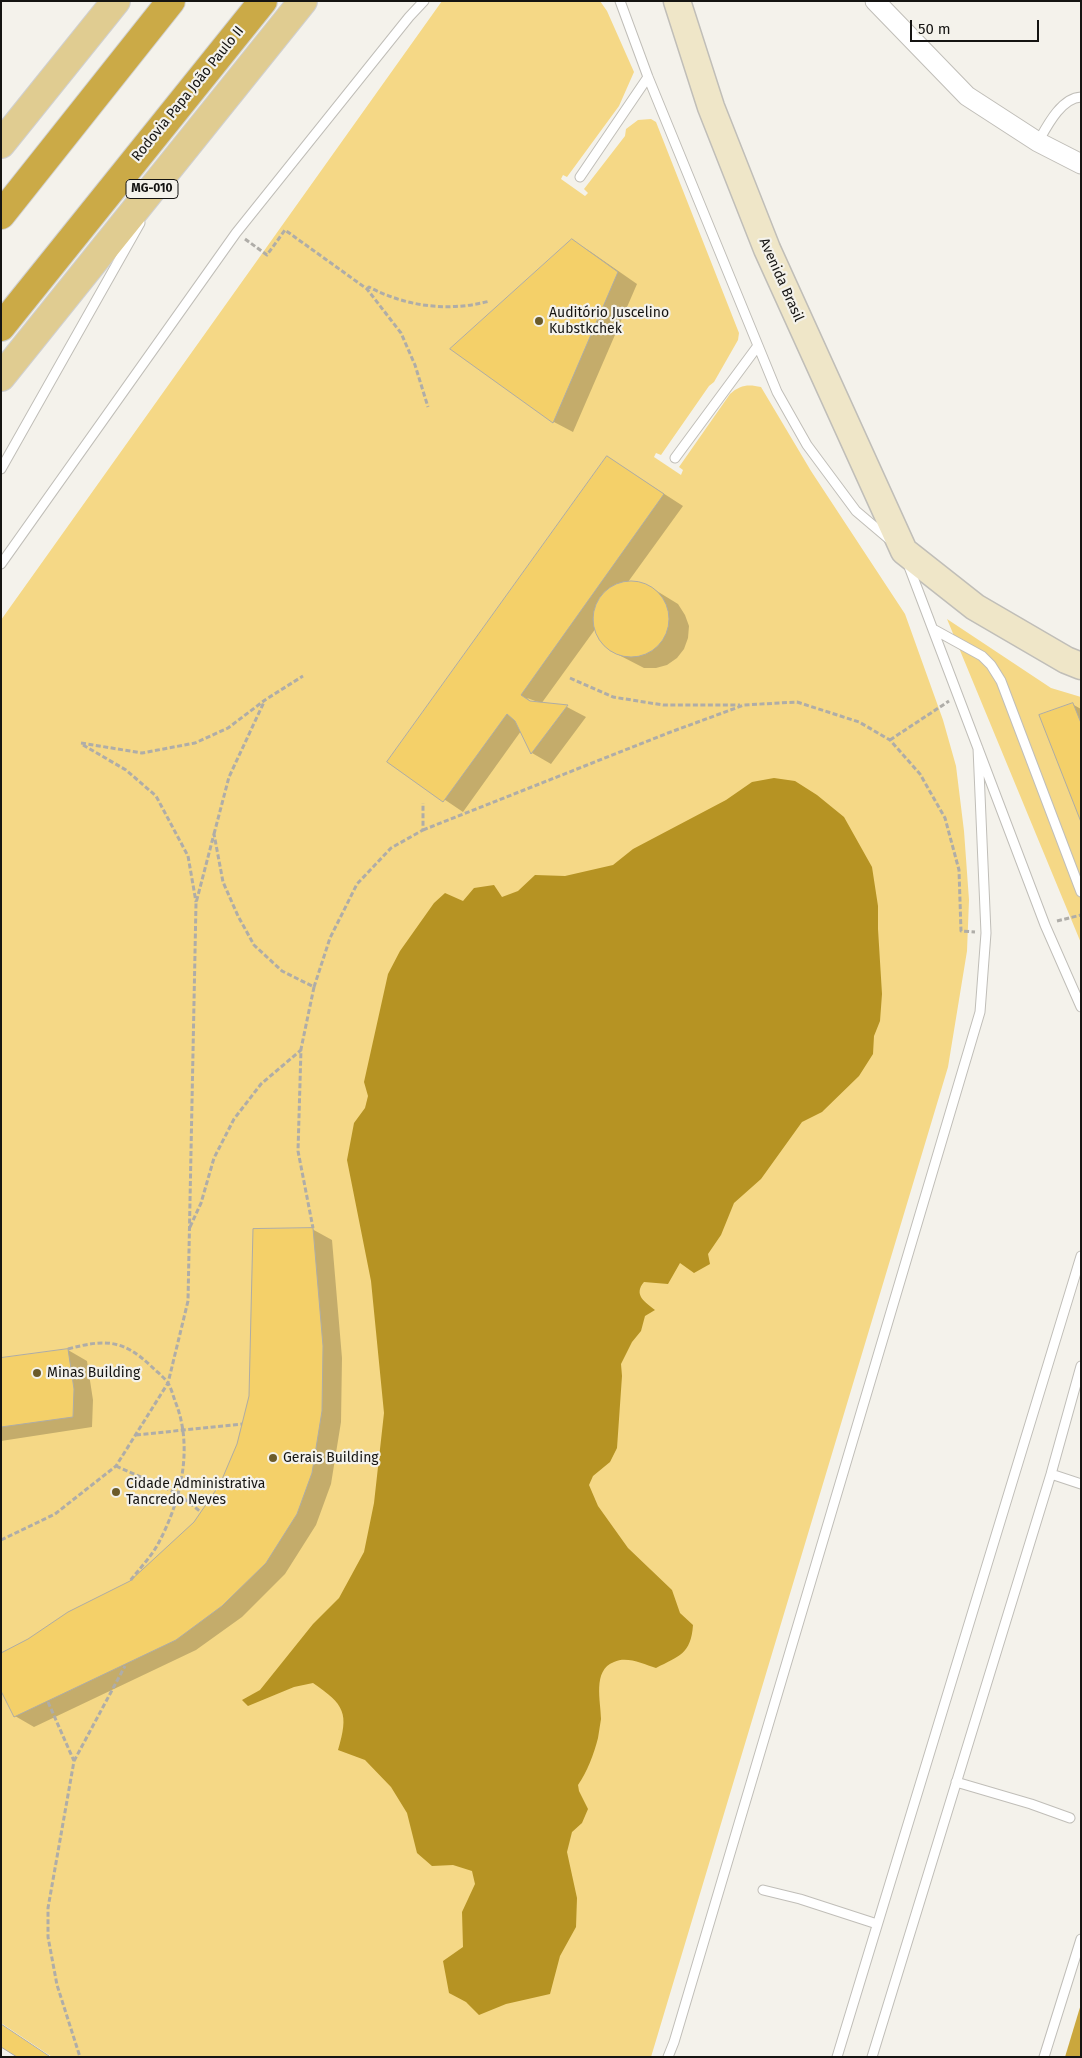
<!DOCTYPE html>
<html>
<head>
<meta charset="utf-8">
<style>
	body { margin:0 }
	#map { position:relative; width:1082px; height:2058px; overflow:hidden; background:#f4f2eb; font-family:"Fira Sans",sans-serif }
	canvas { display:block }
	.frame { position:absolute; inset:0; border:2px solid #151412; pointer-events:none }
	.scale { position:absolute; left:910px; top:20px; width:129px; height:22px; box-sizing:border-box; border:2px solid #151412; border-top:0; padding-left:6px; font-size:15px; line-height:18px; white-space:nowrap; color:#151412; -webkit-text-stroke:4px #f4f2eb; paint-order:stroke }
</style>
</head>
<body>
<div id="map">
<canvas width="1082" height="2058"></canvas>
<div class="frame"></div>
<div class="scale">50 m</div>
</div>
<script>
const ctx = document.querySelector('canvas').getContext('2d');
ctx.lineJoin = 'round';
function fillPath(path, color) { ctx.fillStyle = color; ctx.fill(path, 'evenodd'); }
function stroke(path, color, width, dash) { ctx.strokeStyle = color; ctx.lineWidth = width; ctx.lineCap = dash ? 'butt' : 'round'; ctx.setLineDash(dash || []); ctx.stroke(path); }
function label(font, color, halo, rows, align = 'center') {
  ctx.font = font + ' "Fira Sans",sans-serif'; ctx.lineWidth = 4.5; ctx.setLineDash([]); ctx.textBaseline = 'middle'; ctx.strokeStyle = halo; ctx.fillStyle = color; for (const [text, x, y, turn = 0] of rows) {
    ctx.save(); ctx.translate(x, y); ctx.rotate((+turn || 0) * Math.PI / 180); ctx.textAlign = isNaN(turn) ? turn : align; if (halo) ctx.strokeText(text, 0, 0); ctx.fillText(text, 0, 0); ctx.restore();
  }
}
const green = new Path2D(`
	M 442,1 L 600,1 L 607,11 L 634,72 L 619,106 L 567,177 L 563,175 L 561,179 L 585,196 L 588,193 L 584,189 L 625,136 L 626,129 L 638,120 L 651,119 L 656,122 L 739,333 L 738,340 L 714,382 L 709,386 L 661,455 L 656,453 L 654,457 L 681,475 L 683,470 L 679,467 L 730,394 C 740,385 748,384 761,387 L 811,471 L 905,614 L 943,720 L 956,766 L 964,831 L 969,900 L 967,951 L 948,1067 L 651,2057 L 52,2057 L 1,2023 L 1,620 Z
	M 947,619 L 1051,688 L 1081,697 L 1081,943 Z`);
const forest = new Path2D(`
	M 1081,2004 L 1081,2057 L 1065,2057 Z`);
const water = new Path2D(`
	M 774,778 L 795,781 L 817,795 L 844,817 L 872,867 L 878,906 L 878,929 L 882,994 L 880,1021 L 874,1036 L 873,1054 L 859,1076 L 822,1112 L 802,1122 L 761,1179 L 734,1203 L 721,1235 L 708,1254 L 710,1264 L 694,1273 L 680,1263 L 668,1284 L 644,1282 C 633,1295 645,1302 655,1310 L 645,1316 L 641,1331 L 632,1342 L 621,1364 L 622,1376 L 617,1448 L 610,1462 L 593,1476 L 589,1485 L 598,1506 L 628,1548 L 672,1590 L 680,1613 L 693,1625 C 691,1654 679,1656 656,1668 C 643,1664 627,1656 614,1662 C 592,1670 601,1702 601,1719 C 600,1725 599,1732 598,1738 C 594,1754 587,1772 578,1785 L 579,1791 L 588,1809 L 582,1823 L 572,1832 L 567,1852 L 577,1898 L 576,1927 L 560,1956 L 550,1994 L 506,2004 L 479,2015 L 466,2002 L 449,1993 L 443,1961 L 463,1947 L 462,1912 L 475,1884 L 472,1871 L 453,1865 L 432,1866 L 417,1853 L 407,1813 L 391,1787 L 365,1760 L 338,1750 C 349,1713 345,1705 313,1683 L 294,1687 L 248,1706 L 242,1700 L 260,1690 L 313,1624 L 339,1598 L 364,1552 L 374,1503 L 384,1413 L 371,1281 L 347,1160 L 354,1123 L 365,1108 L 368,1096 L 364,1082 L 388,974 L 400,951 L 434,903 L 445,893 L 463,901 L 474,888 L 494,885 L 502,897 L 518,891 L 535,875 L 565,876 L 613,865 L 633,849 L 726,800 L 752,782 Z`);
const shadow = new Path2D(`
	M 572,240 L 591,252 L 637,284 L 573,432 L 554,422 L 452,349 Z
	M 607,457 L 683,506 L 628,582 L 647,585 L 678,604 L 685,615 L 689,626 L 688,638 L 684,649 L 677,658 L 667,665 L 656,668 L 644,668 L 613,652 L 603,644 L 597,634 L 596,628 L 541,704 L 567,707 L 586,717 L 551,764 L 532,753 L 521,731 L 463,812 L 389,762 ZM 527,698 L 538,702 L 531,702 Z
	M 1072,704 L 1081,709 L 1081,818 Z
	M 312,1229 L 332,1240 L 342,1358 L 341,1422 L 331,1484 L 316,1525 L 285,1574 L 242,1617 L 196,1650 L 34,1727 L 15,1716 L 130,1582 L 195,1523 L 221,1485 L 238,1444 Z
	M 68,1350 L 87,1361 L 93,1400 L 92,1427 L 1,1441 L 1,1359 Z`);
const building = new Path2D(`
	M 572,239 L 618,272 L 553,423 L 450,349 Z
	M 607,456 L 664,494 L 521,695 L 530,701 L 568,705 L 531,754 L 515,721 L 507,714 L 443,802 L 387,762 Z
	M593 619a38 38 0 1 1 76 0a38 38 0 1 1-76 0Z
	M 1073,703 L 1081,723 L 1081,822 L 1039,715 Z
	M 313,1228 L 323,1346 L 322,1411 L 312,1473 L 297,1514 L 266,1563 L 222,1606 L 176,1640 L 14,1717 L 1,1691 L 1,1653 L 28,1639 L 68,1612 L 130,1581 L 194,1522 L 220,1484 L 237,1444 L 249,1396 L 253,1229 Z
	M 68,1349 L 74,1389 L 73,1417 L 1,1427 L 1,1358 Z
	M 1,2024 L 49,2056 L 48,2057 L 17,2057 L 1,2047 Z`);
const path = new Path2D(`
	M 245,239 L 267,255 L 285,230 L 367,289 L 401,333 L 415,365 L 428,407
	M 367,289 L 369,287 C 407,307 449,312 490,301
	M 570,678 L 613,697 L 663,705 L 740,705
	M 890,740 L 949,701
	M 81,743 L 142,753 L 195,743 L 228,728 L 265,700 L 303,676
	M 83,745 L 126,770 L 156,796 L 188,856 L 196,902
	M 423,830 L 668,733 L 744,705 L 797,702 L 859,722 L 890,740 L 920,774 L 945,818 L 959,870 L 961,931 L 975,932
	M 214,834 L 229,777 L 264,702
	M 1057,921 L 1081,915
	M 314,987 L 330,938 L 357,884 L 391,848 L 423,830 L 423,803
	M 190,1227 L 201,1203 L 214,1158 L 234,1119 L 261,1084 L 301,1050
	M 68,1349 C 105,1339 123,1339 152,1367 C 157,1372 164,1377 168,1383 C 171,1388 173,1395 175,1401 C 194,1447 181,1501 158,1544 C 151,1557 139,1569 130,1581
	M 136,1435 L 242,1424
	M 116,1466 L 177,1493 L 201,1512
	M 1,1540 L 55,1514 L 116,1466 L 168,1383 L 188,1301 L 196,903 L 214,834 L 223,882 L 238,916 L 254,945 L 282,971 L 314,987 L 301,1049 L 298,1151 L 313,1228
	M 48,1702 L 74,1761 L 48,1908 L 48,1937 L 57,1985 L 80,2057
	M 74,1761 L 125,1666`);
const lane = new Path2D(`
	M 620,1 L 648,77 L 777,392 L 807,445 L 856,511 L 889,539
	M 1038,142 C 1047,126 1061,98 1081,97
	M 580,177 L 648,77
	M 675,458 L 757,347
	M 1,469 L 140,223
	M 1,564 L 236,233 L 409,17 L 424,1
	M 908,564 L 1045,925 L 1081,1007
	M 933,629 L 982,656 L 991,665 L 1001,681 L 1081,892
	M 1051,1474 L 1081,1484
	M 956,1782 L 1031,1804 L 1070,1818
	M 763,1890 L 800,1899 L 877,1924
	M 668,2057 L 674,2042 L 980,1012 L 986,933 L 978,748
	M 837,2057 L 1081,1256
	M 872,2057 L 1051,1474 L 1081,1366
	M 1044,2057 L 1081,1939`);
const street = new Path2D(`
	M 875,1 L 967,96 L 1038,142 L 1081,164`);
const secondary = new Path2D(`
	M 677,1 L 711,107 L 767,249 L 904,551 L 975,607 L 1066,660 L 1081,666`);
const primary = new Path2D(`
	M 1,144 L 116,1
	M 1,377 L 303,1`);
const highway = new Path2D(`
	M 1,215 L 171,1
	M 1,327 L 263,1`);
const markers = [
	[539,321,5,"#6c5b29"],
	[37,1373,5,"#6c5b29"],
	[273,1458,5,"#6c5b29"],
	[116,1492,5,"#6c5b29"]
];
const shields = [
	[152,189,52]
];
const shieldNames = [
	["MG-010",152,189]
];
const streetNames = [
	["Rodovia Papa João Paulo II",188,94,-51],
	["Avenida Brasil",781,280,66]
];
const poiNames = [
	["Auditório Juscelino",549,313],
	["Kubstkchek",549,329],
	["Minas Building",47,1373],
	["Gerais Building",283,1458],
	["Cidade Administrativa",126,1484],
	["Tancredo Neves",126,1500]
];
fillPath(green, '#f5d886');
fillPath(forest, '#caa73d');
fillPath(water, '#b69323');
fillPath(shadow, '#0003');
fillPath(building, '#f4d069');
stroke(building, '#aeaca5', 1);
stroke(lane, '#c0beb8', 11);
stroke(street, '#c0beb8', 21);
stroke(secondary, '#c0beb8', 29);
stroke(primary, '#d0d0d0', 30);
stroke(highway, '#d0d0d0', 30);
stroke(path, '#afada8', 3, [5, 2.5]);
stroke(lane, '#fff', 9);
stroke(street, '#fff', 19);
stroke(secondary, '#efe6c8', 26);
stroke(primary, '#e0cc91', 28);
stroke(highway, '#cbaa47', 28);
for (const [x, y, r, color] of markers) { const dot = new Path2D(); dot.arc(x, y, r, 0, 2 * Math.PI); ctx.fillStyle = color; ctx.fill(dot); stroke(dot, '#f4f2eb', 2); }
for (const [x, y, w] of shields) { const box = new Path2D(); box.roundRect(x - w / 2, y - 9.5, w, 19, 4); ctx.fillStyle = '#f4f2eb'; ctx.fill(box); stroke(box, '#151412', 1); }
label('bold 12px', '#151412', null, shieldNames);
label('14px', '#151412', '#f4f2eb', streetNames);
label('14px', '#151412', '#f4f2eb', poiNames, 'left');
</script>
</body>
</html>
